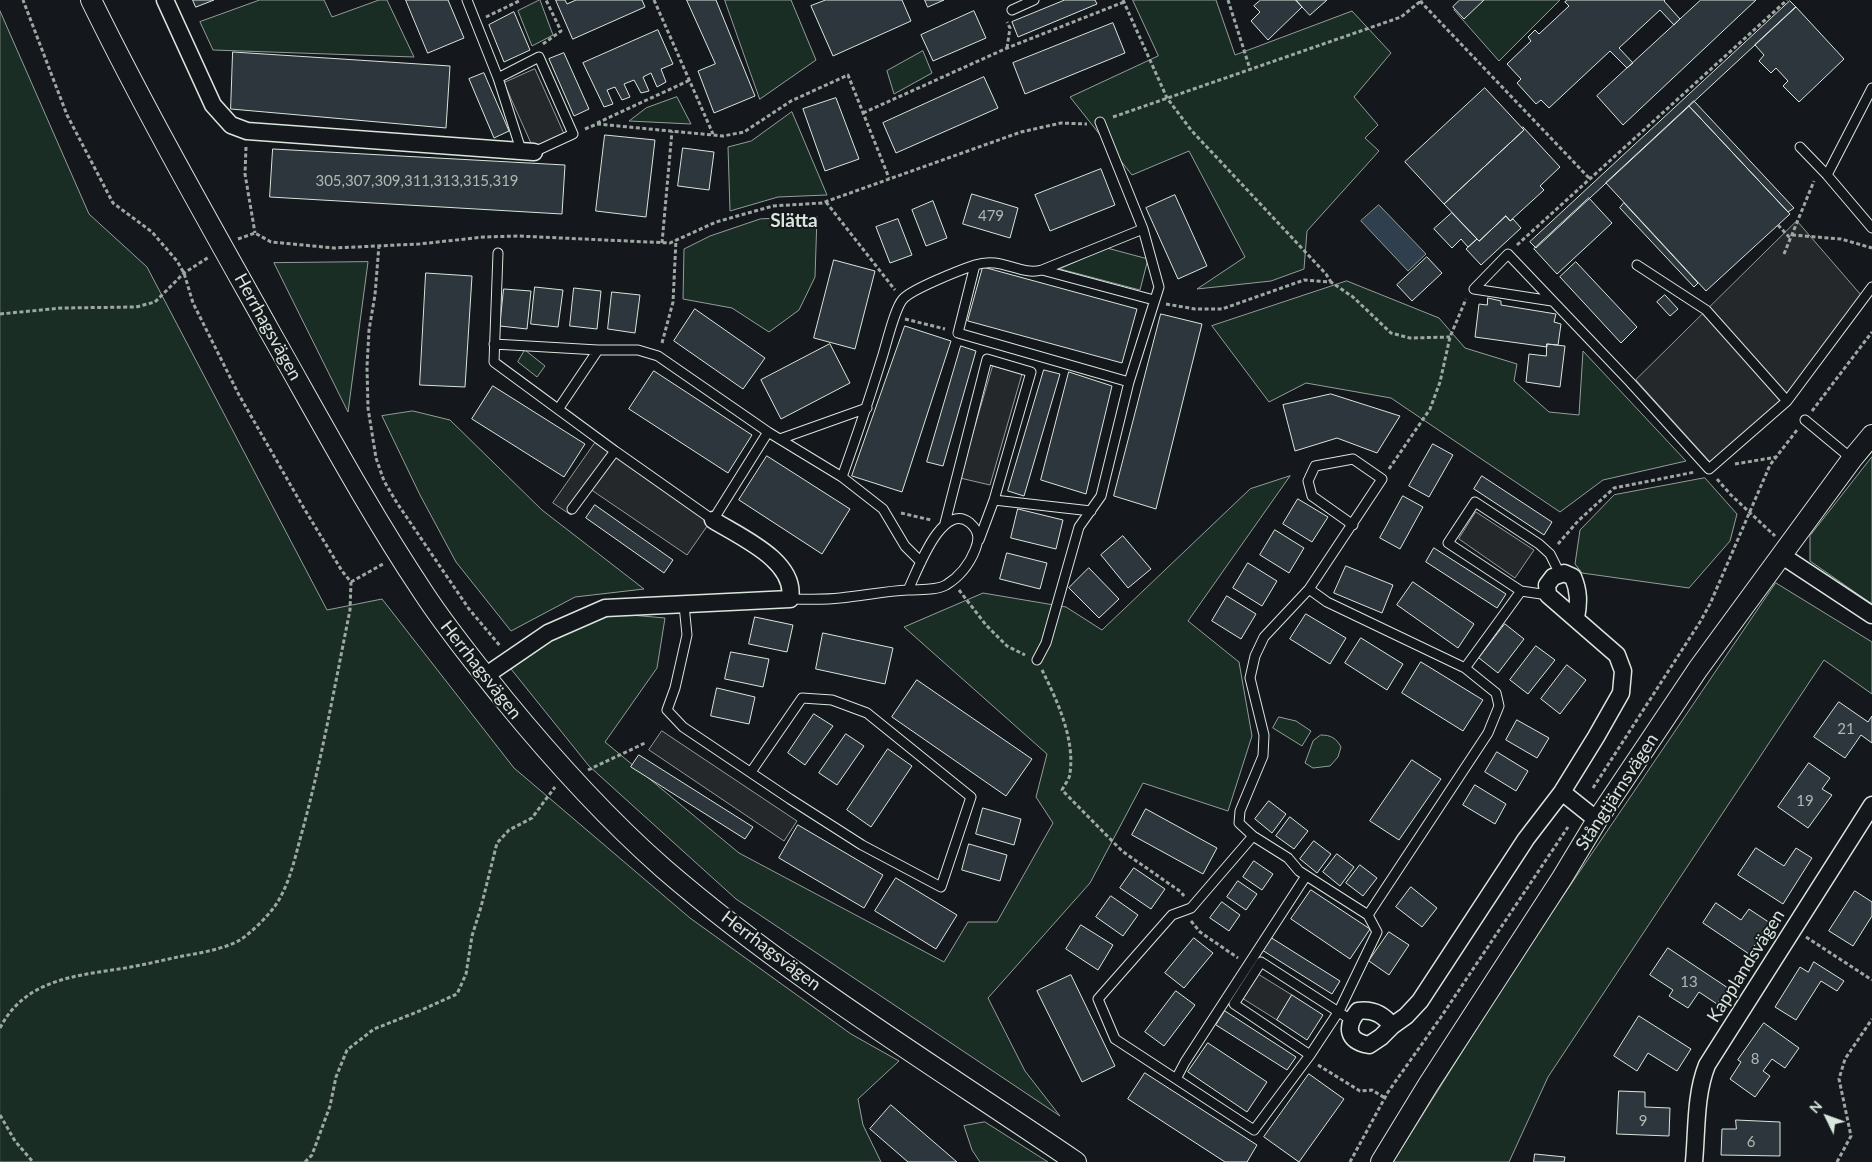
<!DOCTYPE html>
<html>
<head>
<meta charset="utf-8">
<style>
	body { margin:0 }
	#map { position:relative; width:1872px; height:1162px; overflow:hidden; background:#14181c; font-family:Lato,sans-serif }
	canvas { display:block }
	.north { position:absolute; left:1802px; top:1092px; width:50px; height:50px; -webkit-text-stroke:4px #14181c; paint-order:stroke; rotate:312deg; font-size:14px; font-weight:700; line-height:20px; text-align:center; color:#d8e6dc }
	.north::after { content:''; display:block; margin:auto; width:18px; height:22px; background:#d8e6dc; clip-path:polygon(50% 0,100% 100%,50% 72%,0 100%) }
</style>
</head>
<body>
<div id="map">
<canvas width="1872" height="1162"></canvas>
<div class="north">N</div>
</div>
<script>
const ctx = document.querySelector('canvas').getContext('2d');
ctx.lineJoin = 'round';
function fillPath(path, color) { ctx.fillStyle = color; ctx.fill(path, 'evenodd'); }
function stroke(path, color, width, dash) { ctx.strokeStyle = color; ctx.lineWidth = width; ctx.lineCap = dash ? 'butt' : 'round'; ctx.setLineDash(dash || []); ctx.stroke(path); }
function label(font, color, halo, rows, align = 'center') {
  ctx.font = font + ' Lato,sans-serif'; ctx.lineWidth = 4; ctx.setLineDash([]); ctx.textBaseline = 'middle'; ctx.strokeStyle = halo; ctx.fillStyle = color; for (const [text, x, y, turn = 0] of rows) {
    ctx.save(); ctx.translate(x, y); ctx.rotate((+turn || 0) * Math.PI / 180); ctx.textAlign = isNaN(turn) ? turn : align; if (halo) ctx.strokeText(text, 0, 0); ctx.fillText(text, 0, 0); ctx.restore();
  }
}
const green = new Path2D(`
	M 260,0 L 324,0 L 332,17 L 379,0 L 387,0 L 414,57 L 213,50 L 200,22 Z
	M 540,0 L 553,35 L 532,46 L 518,11 Z
	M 725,0 L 791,0 L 816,60 L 760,99 Z
	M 1133,0 L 1216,0 L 1235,55 L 1352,11 L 1391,53 L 1354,97 L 1378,125 L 1365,138 L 1379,151 L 1307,231 L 1304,269 L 1271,281 L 1197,289 L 1245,257 L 1189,151 L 1132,175 L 1070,97 L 1158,56 Z
	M 1465,0 L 1560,0 L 1499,61 L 1454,10 Z
	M 0,11 L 89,214 L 147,267 L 327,610 L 382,599 L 514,768 L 690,918 L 851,1034 L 899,1061 L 858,1099 L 863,1125 L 881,1162 L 0,1162 Z
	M 923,51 L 932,73 L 894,94 L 887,71 Z
	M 677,97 L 691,124 L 629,121 L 646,108 Z
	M 792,112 L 827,195 L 778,197 L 730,211 L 728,147 L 751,141 Z
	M 817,217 L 815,277 L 799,310 L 769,332 L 732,308 L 683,299 L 684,249 L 710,236 L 760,219 Z
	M 1107,248 L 1148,259 L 1140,290 L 1060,269 Z
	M 368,262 L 348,412 L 274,263 Z
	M 1347,281 L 1439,318 L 1465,348 L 1517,364 L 1514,381 L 1549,412 L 1579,415 L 1583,351 L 1686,461 L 1603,480 L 1560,512 L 1391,398 L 1306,383 L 1269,402 L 1212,326 Z
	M 525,350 L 545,366 L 537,377 L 518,362 Z
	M 413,411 L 450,420 L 542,510 L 644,589 L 575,597 L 511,631 L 456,562 L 420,495 L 382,416 Z
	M 1872,457 L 1872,604 L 1810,561 L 1810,536 Z
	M 1290,476 L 1188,621 L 1239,662 L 1252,736 L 1228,811 L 1143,783 L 1090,883 L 988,998 L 1025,1071 L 1060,1116 L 736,899 L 589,766 L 511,669 L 574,625 L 619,614 L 665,618 L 657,668 L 605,742 L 739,853 L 944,962 L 968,922 L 997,922 L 1053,823 L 1036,797 L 1047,754 L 904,627 L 983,593 L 1066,607 L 1102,630 L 1250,489 Z
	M 1705,478 L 1737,514 L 1730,541 L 1689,588 L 1582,573 L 1575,564 L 1580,530 L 1614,495 Z
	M 1776,583 L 1872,642 L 1872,694 L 1824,660 L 1548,1077 L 1509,1162 L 1393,1162 L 1523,955 Z
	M 1279,717 L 1296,721 L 1311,731 L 1302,746 L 1273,728 Z
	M 1321,735 C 1331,735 1336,738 1341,747 L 1338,757 L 1330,766 L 1313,768 L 1305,763 L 1313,741 Z
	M 985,1122 L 1048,1162 L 980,1162 L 972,1150 L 964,1126 Z`);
const parking = new Path2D(`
	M 535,69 L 565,136 L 534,150 L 504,83 Z
	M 1797,221 L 1861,295 L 1788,394 L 1710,462 L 1636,380 Z
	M 993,366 L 1022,374 L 990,485 L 960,478 Z
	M 595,443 L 710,522 L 687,555 L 590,489 L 571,515 L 553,503 Z
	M 1476,512 L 1534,550 L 1515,578 L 1459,539 Z
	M 662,731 L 797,821 L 784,841 L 649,750 Z
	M 1258,974 L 1292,995 L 1277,1020 L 1242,998 Z`);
const water = new Path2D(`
	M 1379,205 L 1426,254 L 1408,271 L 1361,221 Z`);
const building = new Path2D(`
	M 193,0 L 214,0 L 196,7 Z
	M 406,0 L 448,0 L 464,38 L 428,53 Z
	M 556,0 L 565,0 L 567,4 L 576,0 L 642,0 L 645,7 L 573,39 Z
	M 687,0 L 716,0 L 755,96 L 714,113 L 698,71 L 715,64 Z
	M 826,0 L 902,0 L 911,21 L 833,56 L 811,6 Z
	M 925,0 L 944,0 L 928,7 Z
	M 1065,0 L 1095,0 L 1097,4 L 1018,37 L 1012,22 Z
	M 1261,0 L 1296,0 L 1302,7 L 1268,40 L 1251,21 L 1260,12 L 1254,6 Z
	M 1296,0 L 1327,0 L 1310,15 Z
	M 1460,0 L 1484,0 L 1464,19 L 1453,7 Z
	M 1568,0 L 1665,0 L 1664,1 L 1680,19 L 1674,25 L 1660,10 L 1619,48 L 1633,63 L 1627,68 L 1610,51 L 1549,108 L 1541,100 L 1536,104 L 1517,83 L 1521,79 L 1507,64 L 1531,41 L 1528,37 L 1535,30 L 1539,34 L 1569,6 L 1565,2 Z
	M 1701,0 L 1756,0 L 1623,125 L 1597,96 Z
	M 1790,1 L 1796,7 L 1536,248 L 1530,242 Z
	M 1796,7 L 1844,59 L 1799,102 L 1783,86 L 1788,81 L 1776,68 L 1771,73 L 1759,61 L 1764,55 L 1755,45 Z
	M 974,11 L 986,38 L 933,61 L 921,35 Z
	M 514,12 L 530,50 L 504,62 L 489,25 Z
	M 1113,23 L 1125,53 L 1025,94 L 1013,63 Z
	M 658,30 L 673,64 L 661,69 L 666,82 L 657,87 L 651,73 L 643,77 L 649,91 L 641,93 L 634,80 L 624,84 L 630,97 L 622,100 L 615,87 L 607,90 L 613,104 L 604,107 L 583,63 Z
	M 233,52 L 450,66 L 446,128 L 231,109 Z
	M 564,53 L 589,109 L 574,116 L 549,59 Z
	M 484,73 L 509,131 L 494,138 L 469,79 Z
	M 984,77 L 998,108 L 896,153 L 883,123 Z
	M 1485,88 L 1524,130 L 1444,204 L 1405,162 Z
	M 836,98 L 859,159 L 825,171 L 803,109 Z
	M 1694,101 L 1794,208 L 1788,212 L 1689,106 Z
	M 1689,106 L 1790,214 L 1706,291 L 1606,183 Z
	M 1523,127 L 1560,167 L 1540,186 L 1544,190 L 1510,221 L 1506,216 L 1479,241 L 1444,204 L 1524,130 L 1522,128 Z
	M 605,135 L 655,140 L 646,217 L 596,211 Z
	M 683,148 L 714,152 L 709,190 L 678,186 Z
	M 273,149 L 565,165 L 562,214 L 270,197 Z
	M 1101,169 L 1115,205 L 1050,231 L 1035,195 Z
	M 972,194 L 1018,208 L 1010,238 L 963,224 Z
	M 1175,195 L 1207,266 L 1178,279 L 1146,208 Z
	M 1589,198 L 1612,223 L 1557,274 L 1534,249 Z
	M 933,201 L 947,238 L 926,246 L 912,210 Z
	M 1624,203 L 1698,283 L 1694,287 L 1620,208 Z
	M 1452,213 L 1477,239 L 1468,247 L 1461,239 L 1452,248 L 1434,229 Z
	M 1506,216 L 1510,221 L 1513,219 L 1521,228 L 1481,265 L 1466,249 L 1477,239 L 1479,241 Z
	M 898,219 L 912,255 L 890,263 L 876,227 Z
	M 1427,257 L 1442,273 L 1412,301 L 1397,285 Z
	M 834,260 L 875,271 L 855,349 L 814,338 Z
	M 1576,262 L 1637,327 L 1621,343 L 1560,277 Z
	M 983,267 L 1137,309 L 1122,363 L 968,321 Z
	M 426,273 L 472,276 L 465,387 L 420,385 Z
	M 535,287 L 563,290 L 558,327 L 531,324 Z
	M 574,288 L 601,291 L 597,329 L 570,326 Z
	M 504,289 L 531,291 L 527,329 L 500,326 Z
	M 612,292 L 640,295 L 635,333 L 608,329 Z
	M 1665,295 L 1678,309 L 1670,316 L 1657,302 Z
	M 1488,298 L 1501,301 L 1501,305 L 1556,314 L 1554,322 L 1561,324 L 1558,345 L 1547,344 L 1547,347 L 1475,337 L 1479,304 L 1487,305 Z
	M 695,309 L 765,358 L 743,389 L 674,341 Z
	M 1161,314 L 1202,324 L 1156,509 L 1114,496 Z
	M 905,326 L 951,341 L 902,492 L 852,476 Z
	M 830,344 L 850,383 L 781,419 L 761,380 Z
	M 1547,344 L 1565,346 L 1560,387 L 1526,382 L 1529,354 L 1546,356 Z
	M 961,346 L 976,351 L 943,466 L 927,462 Z
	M 1044,370 L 1060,374 L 1024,496 L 1008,491 Z
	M 654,371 L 752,435 L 728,473 L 629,409 Z
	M 1069,372 L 1112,386 L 1086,494 L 1041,480 Z
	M 493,386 L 585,444 L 564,477 L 472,419 Z
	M 1331,394 L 1400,416 L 1377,453 L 1337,438 L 1295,451 L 1283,405 Z
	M 1433,444 L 1453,455 L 1429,497 L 1409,486 Z
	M 767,456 L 850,509 L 822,554 L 739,500 Z
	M 1482,476 L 1552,522 L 1544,535 L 1474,489 Z
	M 1403,496 L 1423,507 L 1400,549 L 1380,538 Z
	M 1298,499 L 1328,517 L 1312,542 L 1283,524 Z
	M 595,505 L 673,560 L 664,573 L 586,518 Z
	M 1018,509 L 1063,520 L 1056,549 L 1011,538 Z
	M 1275,530 L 1304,548 L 1289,573 L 1260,555 Z
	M 1123,536 L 1151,569 L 1128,588 L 1101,555 Z
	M 1434,548 L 1506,594 L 1497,608 L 1426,562 Z
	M 1007,553 L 1047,563 L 1040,589 L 1000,579 Z
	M 1248,563 L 1277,581 L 1262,606 L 1233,588 Z
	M 1346,566 L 1393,585 L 1382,613 L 1334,593 Z
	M 1089,568 L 1119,599 L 1099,618 L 1069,588 Z
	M 1413,582 L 1474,624 L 1458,648 L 1397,605 Z
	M 1227,596 L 1256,614 L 1241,639 L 1212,621 Z
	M 1306,614 L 1346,638 L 1330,664 L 1290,639 Z
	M 755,617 L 793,625 L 787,652 L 749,644 Z
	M 1505,624 L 1524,639 L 1498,673 L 1479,658 Z
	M 823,633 L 893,648 L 885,684 L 816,669 Z
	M 1361,638 L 1403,664 L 1387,690 L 1345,663 Z
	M 1536,646 L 1555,660 L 1528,694 L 1510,680 Z
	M 731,652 L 769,659 L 763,687 L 725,679 Z
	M 1421,662 L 1483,700 L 1463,731 L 1402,693 Z
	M 1567,665 L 1586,680 L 1560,714 L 1541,699 Z
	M 917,680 L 1032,759 L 1006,796 L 892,717 Z
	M 717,688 L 755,697 L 749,724 L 711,716 Z
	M 1839,702 L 1868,722 L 1872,716 L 1872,743 L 1861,735 L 1845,758 L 1814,737 Z
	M 814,714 L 833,726 L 805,765 L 788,753 Z
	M 1517,720 L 1549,738 L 1537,758 L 1506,740 Z
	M 846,734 L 864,746 L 837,785 L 819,773 Z
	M 888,749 L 912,766 L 871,827 L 847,810 Z
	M 1497,752 L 1528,771 L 1516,791 L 1485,772 Z
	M 639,755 L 753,827 L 745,839 L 631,767 Z
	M 1412,760 L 1441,779 L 1399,840 L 1370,821 Z
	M 1809,763 L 1830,778 L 1822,789 L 1832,795 L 1808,828 L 1778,807 Z
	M 1475,785 L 1506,804 L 1495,824 L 1463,805 Z
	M 1269,801 L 1286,814 L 1272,833 L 1255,819 Z
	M 983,808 L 1021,819 L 1014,845 L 976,834 Z
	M 1146,809 L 1217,848 L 1203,874 L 1132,835 Z
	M 1290,817 L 1308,831 L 1294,849 L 1276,836 Z
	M 798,825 L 883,875 L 864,908 L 779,858 Z
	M 1314,841 L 1331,854 L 1317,873 L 1300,859 Z
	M 969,844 L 1007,855 L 1000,881 L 962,870 Z
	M 1756,848 L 1784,866 L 1796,848 L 1812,858 L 1783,904 L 1738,875 Z
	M 1337,854 L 1354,867 L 1340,886 L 1323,872 Z
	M 1254,861 L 1273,874 L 1262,890 L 1243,877 Z
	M 1360,865 L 1377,878 L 1363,896 L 1346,883 Z
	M 1134,868 L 1165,889 L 1151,909 L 1120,888 Z
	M 896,878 L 957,915 L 936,949 L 875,911 Z
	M 1238,881 L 1257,894 L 1246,910 L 1227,897 Z
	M 1411,887 L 1437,908 L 1422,927 L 1396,907 Z
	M 1311,890 L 1370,929 L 1350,959 L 1291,919 Z
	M 1855,891 L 1872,902 L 1872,916 L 1853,946 L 1829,931 Z
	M 1111,896 L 1138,915 L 1123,936 L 1096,917 Z
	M 1222,902 L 1240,915 L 1229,931 L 1210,918 Z
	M 1716,903 L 1741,920 L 1749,909 L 1770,923 L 1749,954 L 1703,923 Z
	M 1081,925 L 1113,945 L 1098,970 L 1066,949 Z
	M 1389,932 L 1409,945 L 1389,975 L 1369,961 Z
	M 1270,937 L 1340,981 L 1332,994 L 1262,950 Z
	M 1194,938 L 1213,953 L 1184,988 L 1165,973 Z
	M 1668,948 L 1728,988 L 1717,1004 L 1699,992 L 1688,1008 L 1669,996 L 1673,990 L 1650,975 Z
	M 1814,962 L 1844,981 L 1837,991 L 1821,981 L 1796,1020 L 1775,1007 L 1800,967 L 1808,972 Z
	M 1071,975 L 1115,1066 L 1082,1082 L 1037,991 Z
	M 1176,991 L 1195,1005 L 1164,1046 L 1145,1032 Z
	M 1292,995 L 1323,1015 L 1307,1040 L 1277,1020 Z
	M 1225,1011 L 1296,1057 L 1287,1070 L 1216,1025 Z
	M 1639,1016 L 1691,1049 L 1677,1071 L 1648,1053 L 1637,1071 L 1614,1056 Z
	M 1764,1023 L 1799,1048 L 1785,1068 L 1772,1059 L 1763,1071 L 1770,1076 L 1755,1097 L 1730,1079 L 1741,1062 L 1738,1060 Z
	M 1208,1043 L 1267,1082 L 1247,1112 L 1188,1072 Z
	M 1145,1073 L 1257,1145 L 1247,1162 L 1225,1162 L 1128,1099 Z
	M 1309,1074 L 1344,1099 L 1299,1162 L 1264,1137 Z
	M 1619,1091 L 1645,1092 L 1645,1107 L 1670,1108 L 1669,1136 L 1617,1134 Z
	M 891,1105 L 957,1162 L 908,1162 L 870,1129 Z
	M 1736,1120 L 1780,1122 L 1780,1156 L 1721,1155 L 1722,1129 L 1736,1129 Z
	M 1535,1154 L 1565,1157 L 1564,1162 L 1534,1162 Z`);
const path = new Path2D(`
	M 654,0 L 713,134
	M 1123,0 L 1167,98 L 1191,130 L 1326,274 L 1331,282
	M 1228,0 L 1250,69
	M 1420,1 L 1590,179
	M 486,17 L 521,0
	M 543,44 L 561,31 L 546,0
	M 1007,48 L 1010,28 L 1007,22
	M 863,113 L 1007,48 L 1124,2
	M 1113,117 L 1401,17 L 1422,0
	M 597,123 L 690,80
	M 585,129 L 597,124 L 723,136 L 744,132 L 791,101 L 848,75 L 889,178
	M 246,147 L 245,174 L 255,233
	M 826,202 L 895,290
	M 1778,225 L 1790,238
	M 1792,235 L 1841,239 L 1872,248
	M 238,239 L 255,233 L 271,242 L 334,248 L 419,244 L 484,237 L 518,236 L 670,243 L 716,222 L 773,206 L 822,203 L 1021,132 L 1061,123 L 1087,124
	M 662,243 L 672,131
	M 379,245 L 375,295 L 369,330 L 367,367 L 368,408 L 376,458 L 384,481 L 397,503 L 469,609 L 501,647
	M 1517,245 L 1787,0
	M 1784,254 L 1814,181
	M 1166,304 L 1195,309 L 1222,309 L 1304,280 L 1331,282 L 1353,297 L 1391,333 L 1410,338 L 1450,337
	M 0,314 L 62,308 L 136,307 L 155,302 L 184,273 L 209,257
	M 905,319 L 945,329
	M 662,343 L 673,302 L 676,240
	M 1812,411 L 1872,332
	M 1735,464 L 1777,457
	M 1389,469 L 1430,409 L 1440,382 L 1450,337 L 1466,299
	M 1717,479 L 1731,495 L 1775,536
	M 901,513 L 931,520
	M 1558,544 L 1578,521 L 1614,488 L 1695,472
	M 351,582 L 383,564
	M 959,590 L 986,625 L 1007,646 L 1025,655
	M 1042,670 C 1057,700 1075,739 1070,773 C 1070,779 1064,785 1062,790 L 1122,851 L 1181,892 L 1184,896
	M 588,770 L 645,743
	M 1593,788 L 1700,622 L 1710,604 L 1770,465 L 1797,430
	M 1191,921 L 1200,932 L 1238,958
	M 1806,937 L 1872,980
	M 0,1028 C 24,981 72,976 119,969 C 139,966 159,961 178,957 C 198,953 222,950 240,940 C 251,933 268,916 275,906 C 290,884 295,857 302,832 C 322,759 335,684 350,610 L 351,582 L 342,571 L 302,505 L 239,395 L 193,303 L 184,273 L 177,261 L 152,232 L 113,203 L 67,115 L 23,0
	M 1318,1065 L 1360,1091 L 1372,1090 L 1385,1098
	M 0,1115 L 15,1141 L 33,1162
	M 305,1162 L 312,1155 L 330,1106 L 336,1077 L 347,1050 L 374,1029 L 417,1012 L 457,994 L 466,974 L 472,936 L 481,907 L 497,843 L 509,830 L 532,818 L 555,787
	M 1350,1162 L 1388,1092 L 1441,1017 L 1568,827
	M 1837,1162 L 1851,1136 L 1839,1079 L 1845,1059 L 1872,1019`);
const service = new Path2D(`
	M 467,0 L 498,78 L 521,150
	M 1012,10 L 1034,0
	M 498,78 L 539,57 L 573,134 L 534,152
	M 1800,147 L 1827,175 L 1872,228
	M 1827,175 L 1872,88
	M 498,253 L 494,362 L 615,451
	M 975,265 L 958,333 L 1129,382
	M 1637,265 L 1706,310 L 1787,401
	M 1042,270 L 1143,229
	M 1552,301 L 1474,289 L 1508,254 L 1630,382 L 1709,469 L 1787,401 L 1872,287
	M 494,344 L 598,350 L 638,350 L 658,356 L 768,432 L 842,477 L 883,509 L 905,546 L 921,562
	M 559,408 L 598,350
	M 1805,420 L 1852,459
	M 780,439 L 867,408
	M 842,477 C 856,438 869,400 881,361 C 886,347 894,309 903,299 C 912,289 960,270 975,265 C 1002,256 1019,276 1042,270 L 1154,300
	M 994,500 L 1091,511
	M 572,509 L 615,451 L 713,520 L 768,432
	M 945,523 L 987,359 L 1031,372 L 994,500 L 979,540
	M 1309,589 L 1327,602 L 1465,668 L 1496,693 L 1499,706 L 1488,733 L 1368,915
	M 1548,595 L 1521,591 L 1448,543 L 1475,502 L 1539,544 L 1550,554 L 1560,574
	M 790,599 C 807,599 824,600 840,598 C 863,596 885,591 908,590 C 920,589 935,591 946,585 C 959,577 969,565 975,550 C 979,540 980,532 970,523 C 942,500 917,572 908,590
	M 684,605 L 687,635 L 675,688 L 667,710 L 683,727 L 790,799 L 862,845 L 941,887 L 971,797 L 867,713 L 832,700 L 802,698 L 751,772
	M 1037,660 L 1046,643 L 1079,527 L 1101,496 L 1129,382 L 1159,287 L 1143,229 L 1100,122
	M 1465,668 L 1521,591
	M 1253,836 L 1191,908 L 1172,915 L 1098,999 L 1115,1039 L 1254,1130 L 1310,1055 L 1339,1011 L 1377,932 L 1368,915 L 1299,871 L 1288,858 L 1253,836 L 1239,823 L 1240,811 L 1263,756 L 1264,735 L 1250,678 L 1255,656 L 1264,637 L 1309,589 L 1382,479 L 1353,459 L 1315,466 L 1308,481 L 1312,496 L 1353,525
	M 1310,1055 L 1234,1004 L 1261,962 L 1351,1020
	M 1176,1079 L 1185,1062 L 1306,876`);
const minor = new Path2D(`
	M 165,0 L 213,105 L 231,125 L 247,131 L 534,152
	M 1781,555 L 1872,615
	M 485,676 L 548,633 L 605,608 L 790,599 C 797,561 740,537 713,520
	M 1562,792 L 1597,820
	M 1392,1026 L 1381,1037 L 1369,1045 C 1347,1041 1345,1027 1358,1011 C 1373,1009 1383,1014 1392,1026 L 1406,1016 L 1420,1001 L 1526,839 L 1562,792 L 1596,737 L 1621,693 L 1623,671 L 1617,655 L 1548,595 L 1547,585 L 1553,577 L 1564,573 L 1573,577 C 1579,591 1579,603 1576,618
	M 1694,1162 C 1697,1130 1695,1095 1707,1065 L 1872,805`);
const tertiary = new Path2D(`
	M 91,0 C 146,112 208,221 269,330 C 319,418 367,508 423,592 C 447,629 475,663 503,698 C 552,758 604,816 663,868 C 790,978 937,1067 1076,1162
	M 1381,1162 L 1428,1085 L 1562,878 L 1597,820 L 1698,669 L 1852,459 L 1872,435`);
const numberNames = [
	["305,307,309,311,313,315,319",417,181],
	["479",991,216],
	["21",1846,729],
	["19",1805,801],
	["13",1689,982],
	["8",1755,1059],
	["9",1643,1121],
	["6",1751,1142]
];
const streetNames = [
	["Herrhagsvägen",268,327,61],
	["Herrhagsvägen",481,670,52],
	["Stångtjärnsvägen",1617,792,-57],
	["Herrhagsvägen",771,951,37],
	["Kapplandsvägen",1746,966,-58]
];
const neighbourhoodNames = [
	["Slätta",794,221]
];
fillPath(green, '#1a2d24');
stroke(green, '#939e99', 1);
fillPath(parking, '#24282b');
stroke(parking, '#939e99', 1);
fillPath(water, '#2f3f4d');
stroke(water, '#939e99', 1);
fillPath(building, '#2c363c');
stroke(building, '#d8e6dc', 1);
stroke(service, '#d8e6dc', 11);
stroke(minor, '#d8e6dc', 19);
stroke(tertiary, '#d8e6dc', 22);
stroke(path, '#9da8a2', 3, [4, 2.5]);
stroke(service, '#14181c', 9);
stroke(minor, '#14181c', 16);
stroke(tertiary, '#14181c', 20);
label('15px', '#adbab4', null, numberNames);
label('18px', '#d8e6dc', '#14181c', streetNames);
label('bold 19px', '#d8e6dc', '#14181c', neighbourhoodNames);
</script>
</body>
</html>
